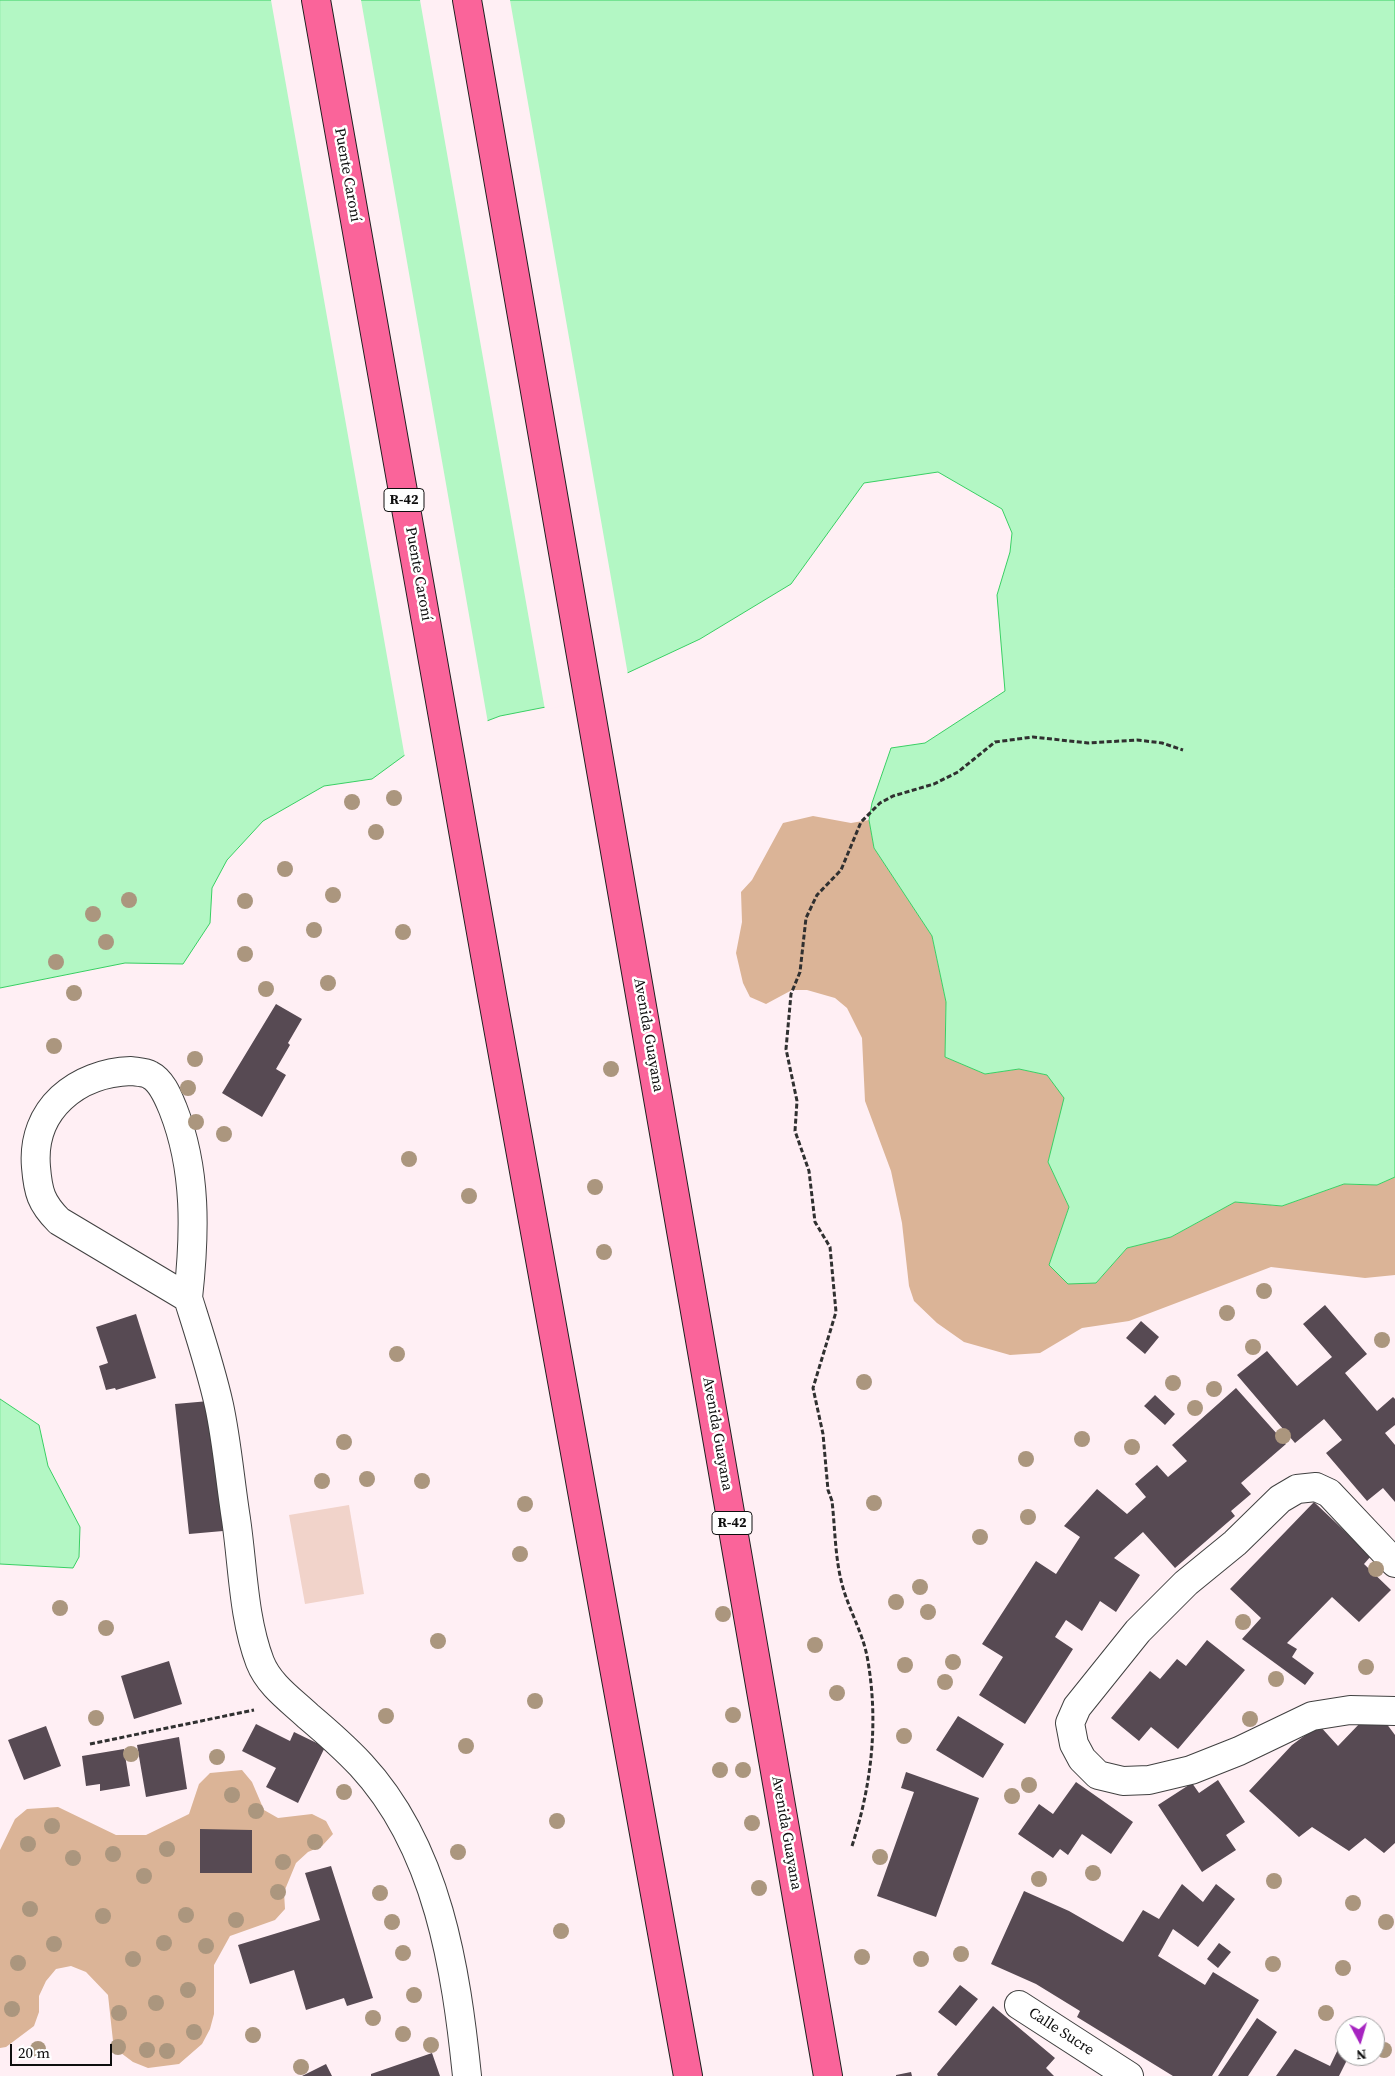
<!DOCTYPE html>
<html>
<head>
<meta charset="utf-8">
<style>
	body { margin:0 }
	#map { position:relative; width:1395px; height:2076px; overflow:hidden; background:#ffeff4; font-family:"Source Serif 4",serif }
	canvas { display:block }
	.north { position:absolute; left:1335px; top:2016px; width:50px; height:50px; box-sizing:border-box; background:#fff; border:1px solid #9f9f9f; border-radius:50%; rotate:174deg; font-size:14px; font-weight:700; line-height:20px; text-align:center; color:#0e0e0e }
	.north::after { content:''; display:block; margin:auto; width:18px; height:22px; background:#a624c0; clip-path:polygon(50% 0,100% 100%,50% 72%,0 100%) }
	.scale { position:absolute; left:10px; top:2044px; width:102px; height:22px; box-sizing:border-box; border:2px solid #0e0e0e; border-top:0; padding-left:6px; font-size:15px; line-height:18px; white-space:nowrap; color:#0e0e0e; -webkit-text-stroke:4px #fff; paint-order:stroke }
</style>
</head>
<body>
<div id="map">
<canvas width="1395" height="2076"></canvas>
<div class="north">N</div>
<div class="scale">20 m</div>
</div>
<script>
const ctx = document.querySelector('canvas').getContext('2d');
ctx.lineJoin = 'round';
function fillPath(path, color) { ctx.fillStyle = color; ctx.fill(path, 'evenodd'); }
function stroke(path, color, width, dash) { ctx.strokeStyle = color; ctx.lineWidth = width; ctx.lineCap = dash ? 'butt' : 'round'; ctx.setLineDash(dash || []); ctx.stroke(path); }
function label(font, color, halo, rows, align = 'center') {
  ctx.font = font + ' "Source Serif 4",serif'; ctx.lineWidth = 5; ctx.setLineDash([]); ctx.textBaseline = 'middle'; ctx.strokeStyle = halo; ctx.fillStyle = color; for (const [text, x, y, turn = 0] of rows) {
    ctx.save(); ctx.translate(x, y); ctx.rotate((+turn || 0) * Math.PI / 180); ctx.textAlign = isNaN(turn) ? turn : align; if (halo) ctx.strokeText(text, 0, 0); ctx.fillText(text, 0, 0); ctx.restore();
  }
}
const forest = new Path2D(`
	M 813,816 L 851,823 L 869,820 L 874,848 L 932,936 L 946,1002 L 945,1057 L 985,1074 L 1019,1069 L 1047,1075 L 1065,1098 L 1048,1162 L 1069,1207 L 1049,1265 L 1096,1283 L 1127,1248 L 1171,1237 L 1235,1202 L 1282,1206 L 1344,1184 L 1377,1185 L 1395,1177 L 1395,1275 L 1365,1278 L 1271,1267 L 1129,1321 L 1082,1328 L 1040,1353 L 1010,1355 L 964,1342 L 937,1323 L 914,1301 L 909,1286 L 902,1223 L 891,1171 L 865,1101 L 862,1038 L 847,1008 L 835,998 L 807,990 L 792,990 L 766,1004 L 750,997 L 743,983 L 736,953 L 742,922 L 741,892 L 752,880 L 783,823 Z
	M 242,1770 L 252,1782 L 264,1810 L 278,1818 L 312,1814 L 326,1821 L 333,1834 L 322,1846 L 308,1852 L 296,1863 L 284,1892 L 285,1909 L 275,1920 L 230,1936 L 214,1965 L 214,2014 L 210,2029 L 202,2044 L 179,2064 L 148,2068 L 133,2062 L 121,2053 L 113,2041 L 108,1995 L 86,1972 L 71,1966 L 56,1969 L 46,1981 L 39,1996 L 39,2012 L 34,2026 L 6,2047 L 0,2048 L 0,1850 L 15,1819 L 27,1809 L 58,1807 L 116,1835 L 146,1835 L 189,1814 L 199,1784 L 210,1773 Z`);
const pitch = new Path2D(`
	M 349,1505 L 364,1594 L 305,1604 L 289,1515 Z`);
const water = new Path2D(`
	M 0,0 L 1395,0 L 1395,1177 L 1377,1185 L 1344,1184 L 1282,1206 L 1235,1202 L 1171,1237 L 1127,1248 L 1096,1283 L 1068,1284 L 1049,1265 L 1069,1207 L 1048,1162 L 1064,1098 L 1047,1075 L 1019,1069 L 985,1074 L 945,1057 L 946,1002 L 932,936 L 874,848 L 869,820 L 872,803 L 891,748 L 925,743 L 1005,691 L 997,595 L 1010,552 L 1012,533 L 1002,509 L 938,472 L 864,483 L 791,584 L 700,639 L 561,704 L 500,716 L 413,749 L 372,779 L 324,786 L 263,821 L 227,860 L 212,888 L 210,923 L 183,964 L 125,963 L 0,988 Z
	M 0,1399 L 39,1425 L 48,1466 L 80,1527 L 79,1557 L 73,1568 L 0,1564 Z`);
const pier = new Path2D(`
	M 271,0 L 361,0 L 488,723 L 414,751 L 405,758 Z
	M 420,0 L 510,0 L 628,675 L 562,706 L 545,710 Z`);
const building = new Path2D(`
	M 276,1004 L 302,1019 L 288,1043 L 290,1045 L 276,1069 L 286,1075 L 262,1117 L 222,1093 Z
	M 1325,1305 L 1367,1354 L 1345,1373 L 1377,1411 L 1393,1397 L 1395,1399 L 1395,1425 L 1385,1433 L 1395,1445 L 1395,1502 L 1383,1488 L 1367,1501 L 1326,1453 L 1342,1440 L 1324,1419 L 1295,1443 L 1237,1375 L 1267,1351 L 1297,1386 L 1332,1357 L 1303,1324 Z
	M 136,1314 L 156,1378 L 116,1390 L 115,1388 L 106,1390 L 99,1366 L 108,1363 L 96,1327 Z
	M 1141,1321 L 1159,1337 L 1145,1354 L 1126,1338 Z
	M 1236,1388 L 1286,1444 L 1241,1483 L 1251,1494 L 1231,1511 L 1235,1516 L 1175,1568 L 1143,1532 L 1114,1558 L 1140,1575 L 1116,1612 L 1100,1601 L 1082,1631 L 1066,1620 L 1055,1637 L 1073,1649 L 1025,1724 L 979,1695 L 1003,1657 L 982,1644 L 1036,1561 L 1056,1574 L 1080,1537 L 1064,1526 L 1097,1489 L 1127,1514 L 1146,1497 L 1135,1484 L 1157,1465 L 1168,1477 L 1187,1461 L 1172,1445 Z
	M 1155,1395 L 1175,1414 L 1165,1425 L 1144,1406 Z
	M 209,1401 L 223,1531 L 189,1534 L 175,1404 Z
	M 1314,1502 L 1371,1556 L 1364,1564 L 1391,1590 L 1359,1622 L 1332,1597 L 1287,1643 L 1297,1649 L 1292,1657 L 1314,1673 L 1305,1685 L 1242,1639 L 1261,1618 L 1230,1589 Z
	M 1207,1640 L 1245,1670 L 1178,1749 L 1151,1727 L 1139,1741 L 1111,1718 L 1150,1671 L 1160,1679 L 1177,1659 L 1186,1666 Z
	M 169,1661 L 182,1704 L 134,1719 L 121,1676 Z
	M 958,1716 L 1004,1744 L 983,1778 L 936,1750 Z
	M 1383,1719 L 1395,1735 L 1395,1843 L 1384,1853 L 1365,1838 L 1349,1851 L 1312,1827 L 1299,1837 L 1249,1791 L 1292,1745 L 1319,1725 L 1338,1746 L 1362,1721 Z
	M 256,1724 L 290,1741 L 294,1732 L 325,1747 L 298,1803 L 266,1787 L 276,1768 L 242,1751 Z
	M 46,1726 L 61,1766 L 24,1780 L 8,1740 Z
	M 179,1737 L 187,1789 L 146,1797 L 137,1745 Z
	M 124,1749 L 130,1786 L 100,1791 L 100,1784 L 86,1786 L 82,1756 Z
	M 906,1772 L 979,1798 L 936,1917 L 877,1896 L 914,1792 L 901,1788 Z
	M 1218,1780 L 1245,1822 L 1226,1835 L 1236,1850 L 1202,1872 L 1158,1805 L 1192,1783 L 1199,1793 Z
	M 1076,1782 L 1133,1822 L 1111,1854 L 1082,1834 L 1068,1855 L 1060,1849 L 1053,1858 L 1018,1834 L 1039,1804 L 1053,1814 Z
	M 200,1829 L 252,1830 L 252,1873 L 200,1873 Z
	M 331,1866 L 373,1998 L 347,2006 L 344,1998 L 306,2010 L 294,1970 L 250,1984 L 238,1945 L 320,1920 L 305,1873 Z
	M 1182,1884 L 1203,1902 L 1216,1884 L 1235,1899 L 1198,1947 L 1173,1929 L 1158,1956 L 1205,1985 L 1213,1972 L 1259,2000 L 1212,2076 L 1173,2076 L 1077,2017 L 1080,2011 L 1036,1984 L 991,1964 L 1024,1891 L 1069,1911 L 1123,1942 L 1143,1910 L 1159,1919 Z
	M 1219,1943 L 1231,1952 L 1218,1968 L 1207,1959 Z
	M 960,1985 L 978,1999 L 956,2026 L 938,2012 Z
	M 993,2006 L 1055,2058 L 1046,2068 L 1054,2076 L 938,2076 L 937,2074 Z
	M 1257,2018 L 1277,2032 L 1248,2076 L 1218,2076 Z
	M 1342,2041 L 1345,2043 L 1345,2056 L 1349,2056 L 1339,2076 L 1276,2076 L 1295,2049 L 1330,2066 Z
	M 432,2053 L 440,2076 L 371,2076 L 371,2074 Z
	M 326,2064 L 332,2076 L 302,2076 Z
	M 911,2072 L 912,2076 L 896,2076 L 896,2075 Z`);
const path = new Path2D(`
	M 90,1744 L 254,1710
	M 852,1846 C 872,1784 879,1720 867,1656 C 862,1631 848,1608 842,1584 C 835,1558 835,1527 832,1501 L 828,1490 L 823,1434 L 813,1388 L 836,1312 L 830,1247 L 815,1222 L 809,1171 L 795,1131 L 797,1101 L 786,1049 L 791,994 L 800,972 L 806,918 L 817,895 L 841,870 L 861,822 L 880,803 L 893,796 L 934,784 L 958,772 L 995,742 L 1033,737 L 1088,743 L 1137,740 L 1162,743 L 1183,750`);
const minor = new Path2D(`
	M 131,1071 C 137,1072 145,1072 150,1075 C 162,1081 168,1097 173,1109 C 197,1170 195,1234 188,1298 L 59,1221 C 41,1203 38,1192 36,1167 C 31,1109 77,1073 131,1071 Z
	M 188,1298 C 199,1333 211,1369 219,1405 C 227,1442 230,1481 236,1519 C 243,1566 243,1617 260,1662 C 269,1685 291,1700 308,1716 C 327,1732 345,1748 361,1765 C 438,1848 456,1969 467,2076
	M 1395,1563 L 1329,1493 L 1316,1487 L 1297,1489 L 1280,1499 L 1235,1543 L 1186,1583 L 1138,1631 L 1077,1707 L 1070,1723 L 1074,1744 L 1082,1759 L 1098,1775 L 1123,1781 L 1149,1780 L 1191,1770 L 1239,1751 L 1312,1716 L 1350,1710 L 1395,1711
	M 1019,2005 L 1129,2076`);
const major = new Path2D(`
	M 316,0 L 493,1000 L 688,2076
	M 467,0 L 828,2076`);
const trees = [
	[394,798],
	[352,802],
	[376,832],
	[285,869],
	[333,895],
	[129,900],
	[245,901],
	[93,914],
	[314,930],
	[403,932],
	[106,942],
	[245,954],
	[56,962],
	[328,983],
	[266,989],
	[74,993],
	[54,1046],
	[195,1059],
	[611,1069],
	[188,1088],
	[196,1122],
	[224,1134],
	[409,1159],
	[595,1187],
	[469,1196],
	[604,1252],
	[1264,1291],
	[1227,1313],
	[1382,1340],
	[1253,1347],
	[397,1354],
	[864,1382],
	[1173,1383],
	[1214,1389],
	[1195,1408],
	[1283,1436],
	[1082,1439],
	[344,1442],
	[1132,1447],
	[1026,1459],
	[367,1479],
	[322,1481],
	[422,1481],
	[874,1503],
	[525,1504],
	[1028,1517],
	[980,1537],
	[520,1554],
	[1376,1569],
	[920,1587],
	[896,1602],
	[60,1608],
	[928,1612],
	[723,1614],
	[1243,1622],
	[106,1628],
	[438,1641],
	[815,1645],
	[953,1662],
	[905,1665],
	[1366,1667],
	[1276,1679],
	[945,1682],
	[837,1693],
	[535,1701],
	[733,1715],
	[386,1716],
	[96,1718],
	[1250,1719],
	[904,1736],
	[466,1746],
	[131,1754],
	[217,1757],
	[720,1770],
	[743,1770],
	[1029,1785],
	[344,1792],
	[232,1795],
	[1012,1796],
	[256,1811],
	[557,1821],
	[752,1823],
	[52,1826],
	[315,1842],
	[28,1844],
	[167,1849],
	[458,1852],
	[113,1854],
	[880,1857],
	[73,1858],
	[283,1862],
	[1093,1873],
	[144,1876],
	[1039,1879],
	[1274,1881],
	[759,1888],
	[278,1892],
	[380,1893],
	[1353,1903],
	[30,1909],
	[186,1915],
	[103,1916],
	[236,1920],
	[392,1922],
	[1386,1922],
	[561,1931],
	[164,1943],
	[54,1944],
	[206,1946],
	[403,1953],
	[961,1954],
	[862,1957],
	[133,1959],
	[921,1959],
	[18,1963],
	[1273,1964],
	[1343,1968],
	[188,1990],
	[414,1995],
	[156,2003],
	[12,2009],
	[119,2013],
	[1326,2013],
	[373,2018],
	[194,2032],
	[403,2034],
	[253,2035],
	[431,2045],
	[118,2047],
	[38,2049],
	[147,2050],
	[1384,2050],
	[167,2051],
	[301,2067]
];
const shields = [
	[404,500,40],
	[732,1523,40]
];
const shieldNames = [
	["R-42",404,500],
	["R-42",732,1523]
];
const streetNames = [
	["Puente Caroní",347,175,80],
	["Puente Caroní",418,574,80],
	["Avenida Guayana",648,1035,80],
	["Avenida Guayana",717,1434,80],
	["Avenida Guayana",786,1833,80],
	["Calle Sucre",1061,2032,33]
];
fillPath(forest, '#dbb497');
fillPath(pitch, '#f1d3ca');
fillPath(water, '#b3f7c4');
stroke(water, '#39cf63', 1);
fillPath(pier, '#ffeff4');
fillPath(building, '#574a53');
stroke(minor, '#414141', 30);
stroke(major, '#1f1f1f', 30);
stroke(path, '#303030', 3, [5, 2.5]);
stroke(minor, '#fff', 28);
stroke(major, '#fa649a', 28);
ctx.fillStyle = '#ab967e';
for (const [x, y] of trees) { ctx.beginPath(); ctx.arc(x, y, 8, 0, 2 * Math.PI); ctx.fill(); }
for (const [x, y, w] of shields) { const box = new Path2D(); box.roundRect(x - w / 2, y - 11.5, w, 23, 4); ctx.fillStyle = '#fff'; ctx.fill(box); stroke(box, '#0e0e0e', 1); }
label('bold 14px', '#0e0e0e', null, shieldNames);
label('15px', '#0e0e0e', '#fff', streetNames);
</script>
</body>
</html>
